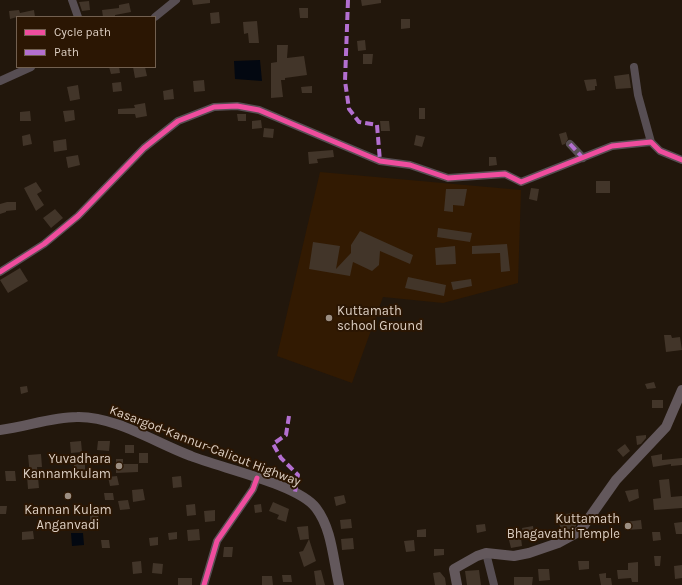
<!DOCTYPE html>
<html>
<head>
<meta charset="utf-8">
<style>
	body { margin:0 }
	#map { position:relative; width:682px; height:585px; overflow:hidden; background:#22170c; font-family:Karla,sans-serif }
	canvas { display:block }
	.legend { position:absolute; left:16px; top:16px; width:140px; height:52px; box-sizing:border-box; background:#2b1603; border:1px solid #726050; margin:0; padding:5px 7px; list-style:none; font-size:12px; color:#ddcfc3 }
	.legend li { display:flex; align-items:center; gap:8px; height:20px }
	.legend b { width:20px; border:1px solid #726050 }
</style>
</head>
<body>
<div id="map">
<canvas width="682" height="585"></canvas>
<ul class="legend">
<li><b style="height:5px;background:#ef4d9e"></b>Cycle path</li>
<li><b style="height:5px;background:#b36fd0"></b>Path</li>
</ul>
</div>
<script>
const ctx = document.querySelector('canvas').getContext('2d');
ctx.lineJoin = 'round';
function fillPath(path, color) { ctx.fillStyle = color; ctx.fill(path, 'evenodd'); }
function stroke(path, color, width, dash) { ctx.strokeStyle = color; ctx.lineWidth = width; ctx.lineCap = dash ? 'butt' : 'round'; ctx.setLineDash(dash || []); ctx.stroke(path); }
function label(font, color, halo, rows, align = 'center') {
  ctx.font = font + ' Karla,sans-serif'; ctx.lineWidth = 4; ctx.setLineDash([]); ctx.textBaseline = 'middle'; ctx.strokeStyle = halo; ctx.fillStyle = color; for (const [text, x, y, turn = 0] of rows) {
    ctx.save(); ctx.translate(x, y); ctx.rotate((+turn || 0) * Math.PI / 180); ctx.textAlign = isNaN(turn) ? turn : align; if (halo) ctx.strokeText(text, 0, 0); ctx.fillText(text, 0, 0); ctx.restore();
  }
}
const built = new Path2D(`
	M 320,172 L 521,190 L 518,283 L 443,303 L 383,297 L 352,383 L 277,356 Z`);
const water = new Path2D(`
	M 260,60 L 262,81 L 235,79 L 234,61 Z
	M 71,533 L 83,533 L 84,545 L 72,546 Z`);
const building = new Path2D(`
	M 192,0 L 210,0 L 210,3 L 193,5 Z
	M 361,0 L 381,0 L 381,3 L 362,6 Z
	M 89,1 L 90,10 L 82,11 L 79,2 Z
	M 129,3 L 131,12 L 115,15 L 115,17 L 103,17 L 102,10 L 119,8 L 119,5 Z
	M 299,8 L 308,8 L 308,18 L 300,18 Z
	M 19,10 L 20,13 L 34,10 L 35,17 L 17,17 L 10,19 L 9,11 Z
	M 219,12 L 220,23 L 211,24 L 210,13 Z
	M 401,19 L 410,19 L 410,28 L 401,29 Z
	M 257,21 L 259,43 L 249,43 L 248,33 L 244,34 L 243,22 Z
	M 365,40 L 366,50 L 358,51 L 357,41 Z
	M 277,45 L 288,45 L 287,58 L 304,56 L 307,75 L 285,78 L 285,80 L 281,80 L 283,97 L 271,98 L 271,63 L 277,62 Z
	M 363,54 L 373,54 L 372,64 L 363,64 Z
	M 109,67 L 119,67 L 120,73 L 111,74 Z
	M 133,67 L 145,67 L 147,76 L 135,78 Z
	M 629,74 L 631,88 L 616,89 L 614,76 Z
	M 596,79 L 597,86 L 595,86 L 595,90 L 587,91 L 584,80 Z
	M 204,80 L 205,91 L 194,92 L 193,81 Z
	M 121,82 L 122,91 L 113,92 L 112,83 Z
	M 78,85 L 80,99 L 70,101 L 67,87 Z
	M 312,86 L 312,93 L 302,93 L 301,87 Z
	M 173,89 L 174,99 L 164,100 L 163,91 Z
	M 145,103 L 147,116 L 136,118 L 135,114 L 118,114 L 118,109 L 135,108 L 134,105 Z
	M 419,108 L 425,108 L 425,119 L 419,119 Z
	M 74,110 L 75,120 L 65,122 L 63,111 Z
	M 30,111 L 31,121 L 20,121 L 20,112 Z
	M 237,114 L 246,114 L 246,121 L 238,121 Z
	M 261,120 L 262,128 L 252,129 L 252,121 Z
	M 380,121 L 389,121 L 390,131 L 381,131 Z
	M 264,128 L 274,129 L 273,138 L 263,137 Z
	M 566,132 L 568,139 L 565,144 L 562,145 L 559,134 Z
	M 30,134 L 32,144 L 23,146 L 22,136 Z
	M 416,135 L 425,137 L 422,147 L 414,145 Z
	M 66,139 L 67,150 L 54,152 L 53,141 Z
	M 333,150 L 334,157 L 317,159 L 318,163 L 309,164 L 308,152 Z
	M 78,155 L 80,165 L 68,168 L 66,157 Z
	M 489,157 L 496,157 L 497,165 L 489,166 Z
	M 596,181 L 610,181 L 610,193 L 596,193 Z
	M 36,182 L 42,191 L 37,194 L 44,205 L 36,211 L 24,188 Z
	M 531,188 L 539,189 L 537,201 L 529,199 Z
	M 446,189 L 467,189 L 464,206 L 453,205 L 453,212 L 444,211 Z
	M 7,202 L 16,202 L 16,210 L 6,211 L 6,212 L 0,214 L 0,204 Z
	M 55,209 L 63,218 L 51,228 L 43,218 Z
	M 438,228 L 472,233 L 470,242 L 437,237 Z
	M 360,231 L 413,255 L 410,264 L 380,251 L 379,265 L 372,271 L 353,262 L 350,276 L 309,269 L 313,242 L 340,246 L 336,269 L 351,253 L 351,245 Z
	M 507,244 L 510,271 L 501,272 L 500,253 L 472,254 L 472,246 Z
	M 455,246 L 456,264 L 436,265 L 435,248 Z
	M 20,268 L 28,281 L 8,293 L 0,280 Z
	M 408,277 L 446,285 L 444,296 L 405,288 Z
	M 471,279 L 472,286 L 453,290 L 451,282 Z
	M 664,335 L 671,335 L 672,338 L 680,337 L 682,350 L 666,352 Z
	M 654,382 L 656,388 L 647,389 L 645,384 Z
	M 27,386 L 28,392 L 21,394 L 20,387 Z
	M 652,400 L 663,400 L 663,408 L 652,408 Z
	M 646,435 L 646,438 L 641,444 L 637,445 L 636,436 Z
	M 81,441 L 82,452 L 71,453 L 70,442 Z
	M 98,441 L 110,441 L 109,451 L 97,450 Z
	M 625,444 L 630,451 L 623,457 L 617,450 Z
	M 125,445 L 134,445 L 134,453 L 125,453 Z
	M 139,453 L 148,453 L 148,463 L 139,463 Z
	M 41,454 L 42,467 L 37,467 L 39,488 L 28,489 L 27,476 L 30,476 L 28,455 Z
	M 662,454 L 662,460 L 682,458 L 682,465 L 671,466 L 671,464 L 653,467 L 651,456 Z
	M 116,459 L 123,459 L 123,464 L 138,464 L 138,472 L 116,473 Z
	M 74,463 L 85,463 L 85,473 L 74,473 Z
	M 5,471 L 15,471 L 16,481 L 6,481 Z
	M 117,476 L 119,485 L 110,486 L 108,477 Z
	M 181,476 L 182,487 L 173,488 L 172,477 Z
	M 669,479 L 671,497 L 682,496 L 682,508 L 654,510 L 653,499 L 661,498 L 659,480 Z
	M 143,489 L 145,500 L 133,502 L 132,490 Z
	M 638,489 L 639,498 L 629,502 L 625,491 Z
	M 104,493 L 113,493 L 114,500 L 105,500 Z
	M 344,495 L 346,503 L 336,506 L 334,497 Z
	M 128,500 L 130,509 L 120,510 L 118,501 Z
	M 273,502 L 289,509 L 286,522 L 277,519 L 279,515 L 269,511 Z
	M 195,504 L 196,515 L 187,516 L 186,505 Z
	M 261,504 L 262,512 L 255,513 L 254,505 Z
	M 0,506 L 7,506 L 6,514 L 0,514 Z
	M 215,510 L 215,521 L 205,522 L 204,511 Z
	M 574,513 L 576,526 L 571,529 L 561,530 L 557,515 Z
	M 90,514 L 98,514 L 99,522 L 90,522 Z
	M 351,519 L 352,528 L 341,529 L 340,520 Z
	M 641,520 L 642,529 L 626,530 L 625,522 Z
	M 682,522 L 682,534 L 676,534 L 674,523 Z
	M 485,524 L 486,531 L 477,533 L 476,525 Z
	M 308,526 L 309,539 L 316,561 L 304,567 L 299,552 L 303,551 L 309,539 L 300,540 L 297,527 Z
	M 533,526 L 534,534 L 524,537 L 522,528 Z
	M 199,529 L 200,540 L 188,541 L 187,530 Z
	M 426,529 L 426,537 L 417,537 L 417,530 Z
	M 33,531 L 34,539 L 22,540 L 22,532 Z
	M 177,532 L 177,539 L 169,540 L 168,533 Z
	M 652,532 L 660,532 L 661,540 L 653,541 Z
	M 158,537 L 158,545 L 150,546 L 149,538 Z
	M 353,538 L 354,549 L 342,550 L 341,539 Z
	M 521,538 L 522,546 L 511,548 L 509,540 Z
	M 101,540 L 109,540 L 110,548 L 102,548 Z
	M 414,540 L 415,551 L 406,552 L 404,541 Z
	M 224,547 L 233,547 L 232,557 L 223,557 Z
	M 434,549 L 444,549 L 444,555 L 434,556 Z
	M 654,556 L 661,556 L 660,566 L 655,566 Z
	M 141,561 L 142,573 L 133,574 L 132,562 Z
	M 578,561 L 589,561 L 589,569 L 579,570 Z
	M 638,562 L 638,582 L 632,582 L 631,578 L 618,579 L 617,570 L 628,570 L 628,563 Z
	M 153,563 L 163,564 L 162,574 L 152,573 Z
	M 682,565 L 682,578 L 675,579 L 674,566 Z
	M 538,569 L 549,569 L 550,580 L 539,581 Z
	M 321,570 L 325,585 L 316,585 L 314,571 Z
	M 479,570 L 481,585 L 467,585 L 465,571 Z
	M 440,572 L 445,578 L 446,585 L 435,585 L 433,573 Z
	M 606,573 L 606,578 L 611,578 L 612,585 L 601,585 L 599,574 Z
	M 282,575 L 291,575 L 292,582 L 283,582 Z
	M 262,576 L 272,576 L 273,585 L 262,585 Z
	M 514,577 L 533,577 L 532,585 L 514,585 Z
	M 178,578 L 192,578 L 192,585 L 178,585 Z`);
const minor = new Path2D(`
	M 72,0 L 78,17
	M 155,17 L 176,0
	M 634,67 L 638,95 L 651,142
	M 0,81 L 31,67
	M 570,144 L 583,158
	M 0,272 L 44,244 L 78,216 L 144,148 L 178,121 L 214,107 L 237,106 L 259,110 L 380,161 L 410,165 L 448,178 L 505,174 L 521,182 L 612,146 L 651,142 L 660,151 L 682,160
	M 486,553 L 494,585
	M 204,585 L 217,541 L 253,489 L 257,478`);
const major = new Path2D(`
	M 0,430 C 26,427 51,417 77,417 C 115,416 156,443 191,456 C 220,468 298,484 316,508 C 332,529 333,559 339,585
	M 457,585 L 454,569 L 477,556 L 486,553 L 514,556 L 529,553 L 558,543 L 580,531 L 616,480 L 666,427 L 682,390`);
const quiet = new Path2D(`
	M 348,0 L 345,81 L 349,109 L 359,122 L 377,125 L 380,161
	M 570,144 L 583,158
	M 289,416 L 286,435 L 273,444 L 281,458 L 298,475 L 295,492`);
const cycleway = new Path2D(`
	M 0,272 L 44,244 L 78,216 L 144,148 L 178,121 L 214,107 L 237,106 L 259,110 L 380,161 L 410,165 L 448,178 L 505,174 L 521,182 L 612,146 L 651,142 L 660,151 L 682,160
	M 204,585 L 217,541 L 253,489 L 257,478`);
const markers = [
	[329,318,4,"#9c8f83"],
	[119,466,4,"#9c8f83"],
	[68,496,4,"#9c8f83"],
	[628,526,4,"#9c8f83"]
];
const poiNames = [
	["Kuttamath",337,311,"left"],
	["school Ground",337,326,"left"],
	["Yuvadhara",111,459],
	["Kannamkulam",111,474],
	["Kannan Kulam",68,510,"center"],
	["Anganvadi",68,525,"center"],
	["Kuttamath",620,519],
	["Bhagavathi Temple",620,534]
];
const streetNames = [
	["Kasargod-Kannur-Calicut Highway",205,446,21]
];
fillPath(built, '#321a02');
fillPath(water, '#030811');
fillPath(building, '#423529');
stroke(minor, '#574e53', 8);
stroke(major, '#63585c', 10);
stroke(quiet, '#b36fd0', 4, [8, 4]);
stroke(cycleway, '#ef4d9e', 5);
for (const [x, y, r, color] of markers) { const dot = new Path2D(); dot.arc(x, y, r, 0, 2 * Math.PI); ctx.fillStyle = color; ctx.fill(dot); stroke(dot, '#2b1603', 1.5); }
label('13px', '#ddcfc3', '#2b1603', poiNames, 'right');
label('13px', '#ddcfc3', '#2b1603', streetNames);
</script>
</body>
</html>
